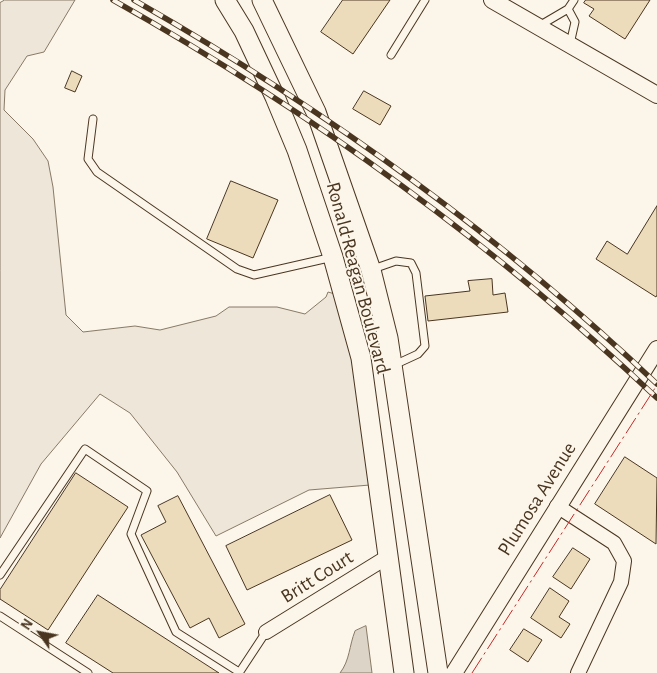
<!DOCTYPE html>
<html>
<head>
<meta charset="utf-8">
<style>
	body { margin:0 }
	#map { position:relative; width:657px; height:673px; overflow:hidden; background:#fbf6e9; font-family:"Alegreya Sans",sans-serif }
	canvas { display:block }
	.north { position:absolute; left:15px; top:608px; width:50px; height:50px; -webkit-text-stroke:4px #fbf6e9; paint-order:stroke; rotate:303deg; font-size:14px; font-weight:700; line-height:20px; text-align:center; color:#4a3520 }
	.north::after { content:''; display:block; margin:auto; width:18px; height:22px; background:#4a3520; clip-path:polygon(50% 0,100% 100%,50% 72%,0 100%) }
</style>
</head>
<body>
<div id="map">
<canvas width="657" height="673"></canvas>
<div class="north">N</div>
</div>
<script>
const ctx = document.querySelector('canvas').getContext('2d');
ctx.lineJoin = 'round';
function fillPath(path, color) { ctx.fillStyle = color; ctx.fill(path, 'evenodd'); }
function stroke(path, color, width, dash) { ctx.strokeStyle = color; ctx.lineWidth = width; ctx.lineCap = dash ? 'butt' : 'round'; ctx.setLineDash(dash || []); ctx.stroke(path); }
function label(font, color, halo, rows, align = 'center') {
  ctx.font = font + ' "Alegreya Sans",sans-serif'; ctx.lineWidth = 4; ctx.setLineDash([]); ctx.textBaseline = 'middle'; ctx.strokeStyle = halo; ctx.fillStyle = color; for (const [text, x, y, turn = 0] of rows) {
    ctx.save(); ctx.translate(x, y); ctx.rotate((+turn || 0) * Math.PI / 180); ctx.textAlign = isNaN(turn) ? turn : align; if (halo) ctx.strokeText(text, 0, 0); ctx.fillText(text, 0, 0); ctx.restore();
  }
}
const green = new Path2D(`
	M 5,0 L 75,0 L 44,52 L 27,56 L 5,90 L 4,110 L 33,139 L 48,161 L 53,187 L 66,315 L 83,332 L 135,326 L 160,330 L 216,316 L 229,307 L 277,307 L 305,314 L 326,297 L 328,292 L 335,294 L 353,359 L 370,485 L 309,490 L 216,536 L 177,472 L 130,413 L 100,394 L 41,464 L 0,538 L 0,3 Z`);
const water = new Path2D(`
	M 366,626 L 372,673 L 340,673 C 350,660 349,646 355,631 Z`);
const building = new Path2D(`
	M 343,0 L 390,0 L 353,54 L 321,32 Z
	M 586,0 L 650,0 L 625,39 L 589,16 L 594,9 L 584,3 Z
	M 72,71 L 82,76 L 75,92 L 65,88 Z
	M 364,91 L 391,106 L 380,125 L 353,109 Z
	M 231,181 L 278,200 L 253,258 L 207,239 Z
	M 657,206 L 657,295 L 656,297 L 596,259 L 607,241 L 627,254 Z
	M 492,279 L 493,295 L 505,293 L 508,312 L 428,321 L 425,296 L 470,291 L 468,281 Z
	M 625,457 L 657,478 L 656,544 L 595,504 Z
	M 76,473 L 128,507 L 48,630 L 0,599 L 0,590 Z
	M 330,495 L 352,540 L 247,590 L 226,546 Z
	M 178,496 L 245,624 L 219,638 L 209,618 L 190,628 L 141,535 L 166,522 L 158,506 Z
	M 573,548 L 590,559 L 571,589 L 553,577 Z
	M 550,588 L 569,601 L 559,617 L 570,624 L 561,638 L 531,618 Z
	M 98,595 L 219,673 L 113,673 L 66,643 Z
	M 524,629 L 542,640 L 528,662 L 510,650 Z`);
const service = new Path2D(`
	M 568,9 L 575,22 L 570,44
	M 539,26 L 568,9 L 574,0
	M 391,55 L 425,0
	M 93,119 L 88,159 L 97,172 L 237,269 L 254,275 L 333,257
	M 373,269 L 396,261 L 411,263 L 416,273 L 425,346 L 418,354 L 392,366
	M 0,575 L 85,449 L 147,491 L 131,534 L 176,632 L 239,672
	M 0,616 L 88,673
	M 239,673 L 266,632`);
const minor = new Path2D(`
	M 557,506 L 614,543 L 624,561 L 621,582 L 578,673
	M 266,632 L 389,556`);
const tertiary = new Path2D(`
	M 492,0 L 657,95
	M 454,673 L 657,349`);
const secondary = new Path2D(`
	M 225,0 L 244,31 L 275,97 L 297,150 L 333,257 L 361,358 L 404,673
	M 262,0 L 316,112 L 371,270 L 388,338 L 438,673`);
const rail = new Path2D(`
	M 113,0 C 310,111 493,243 657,398
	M 134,0 C 323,108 499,234 657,384`);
const power = new Path2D(`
	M 472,673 L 657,385`);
const streetNames = [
	["Ronald Reagan Boulevard",358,278,75],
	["Plumosa Avenue",537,499,-58],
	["Britt Court",317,577,-32]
];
fillPath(green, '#ede6d9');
stroke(green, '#887966', 1);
fillPath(water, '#dcd4c6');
stroke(water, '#887966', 1);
fillPath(building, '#ecdcbc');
stroke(building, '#4a3520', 1);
stroke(service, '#4a3520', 9);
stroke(minor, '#4a3520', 16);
stroke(tertiary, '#4a3520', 18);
stroke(secondary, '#4a3520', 21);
stroke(service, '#fbf6e9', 7);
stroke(minor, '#fbf6e9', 14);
stroke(tertiary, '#fbf6e9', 16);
stroke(secondary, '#fbf6e9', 19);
stroke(rail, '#4a3520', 5.5);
stroke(rail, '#fbf6e9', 4, [11]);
stroke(power, '#c62828', 1, [18, 4, 2.5, 4]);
label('20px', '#4a3520', '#fbf6e9', streetNames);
</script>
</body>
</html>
